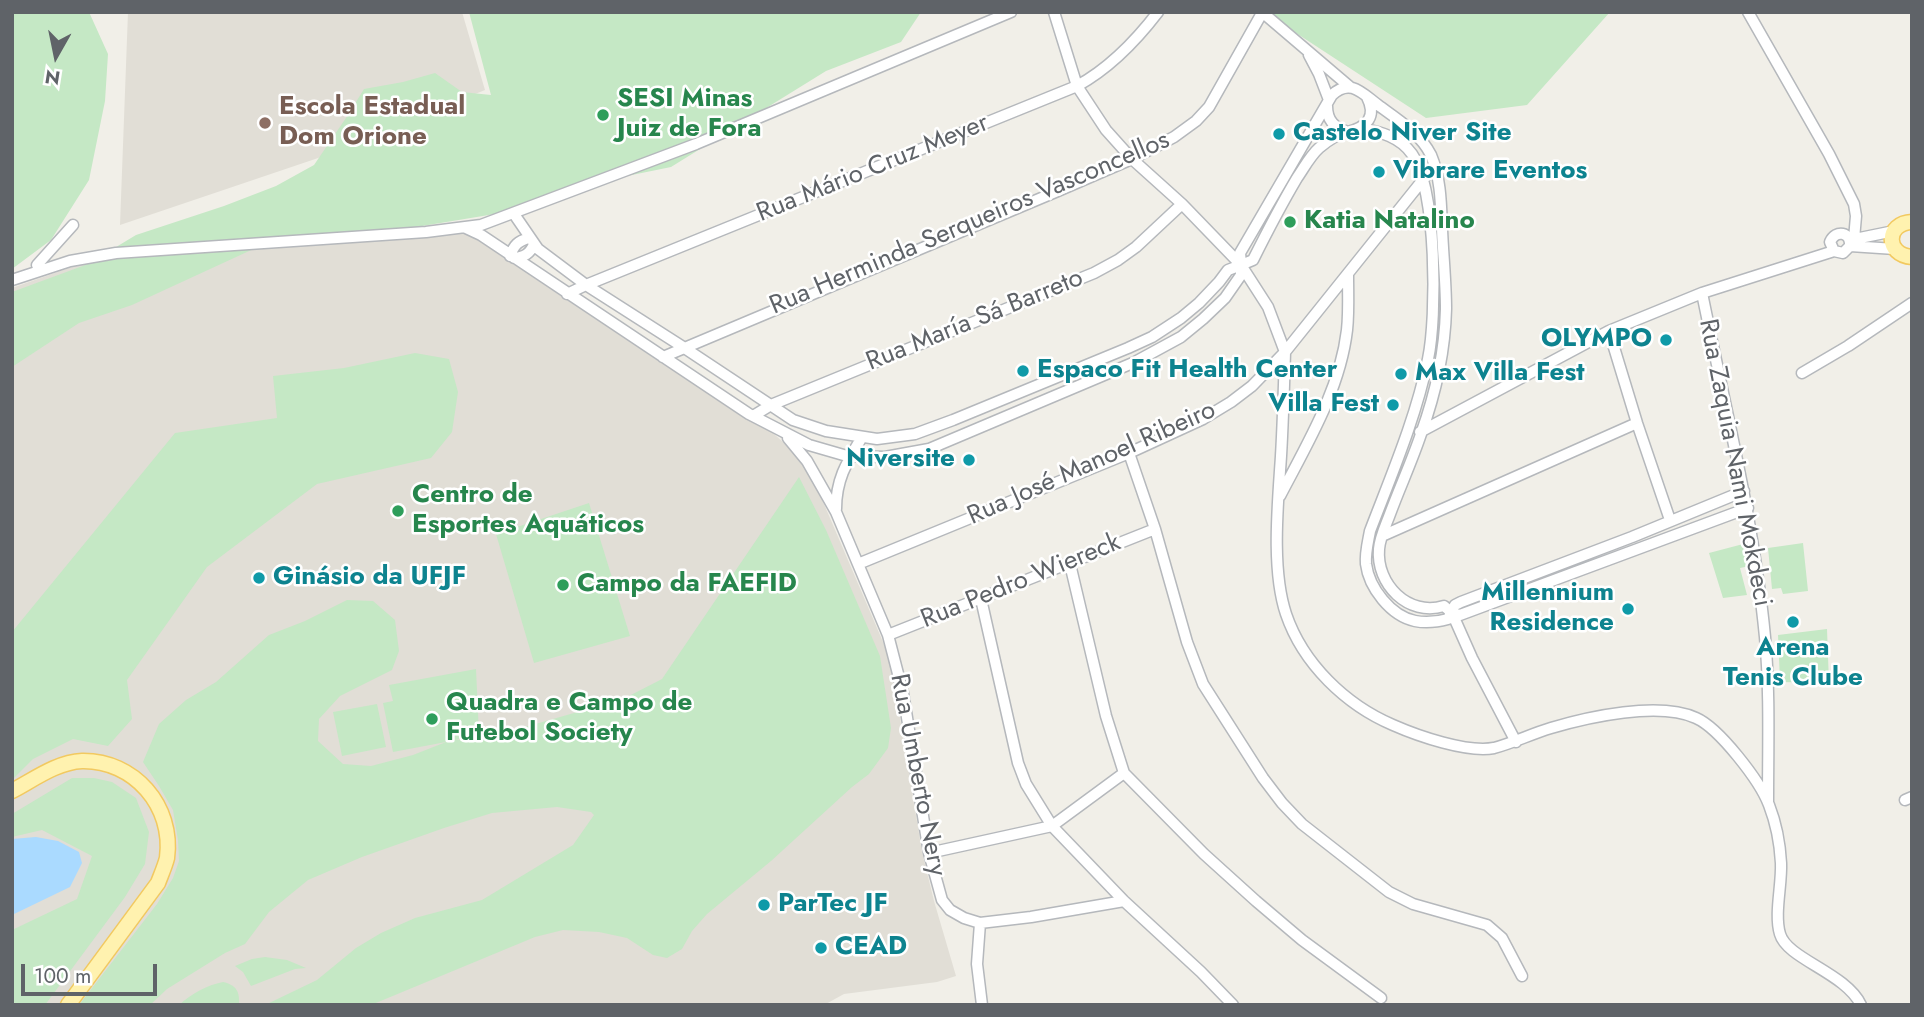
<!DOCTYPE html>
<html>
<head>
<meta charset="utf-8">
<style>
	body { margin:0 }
	#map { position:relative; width:1924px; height:1017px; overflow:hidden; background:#f1efe8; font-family:Jost,sans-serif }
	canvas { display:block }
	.frame { position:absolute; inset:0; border:14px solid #5f6368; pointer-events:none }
	.north { position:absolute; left:21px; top:21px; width:70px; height:70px; -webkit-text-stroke:5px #fff; paint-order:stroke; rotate:189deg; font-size:19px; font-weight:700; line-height:28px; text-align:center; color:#5f6368 }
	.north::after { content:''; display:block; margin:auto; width:24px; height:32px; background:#5f6368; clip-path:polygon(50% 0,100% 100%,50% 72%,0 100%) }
	.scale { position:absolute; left:21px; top:964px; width:136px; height:32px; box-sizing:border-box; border:4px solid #5f6368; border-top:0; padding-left:9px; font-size:21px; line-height:24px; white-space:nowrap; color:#5f6368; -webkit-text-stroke:5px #fff; paint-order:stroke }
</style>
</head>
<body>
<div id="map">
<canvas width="1924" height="1017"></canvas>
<div class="frame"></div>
<div class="north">N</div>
<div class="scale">100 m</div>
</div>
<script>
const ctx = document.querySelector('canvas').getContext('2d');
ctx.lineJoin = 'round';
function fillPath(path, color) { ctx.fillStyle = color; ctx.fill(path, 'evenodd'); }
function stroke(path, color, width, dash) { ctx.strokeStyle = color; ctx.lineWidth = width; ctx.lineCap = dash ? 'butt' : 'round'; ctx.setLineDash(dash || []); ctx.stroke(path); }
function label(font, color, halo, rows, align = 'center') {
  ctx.font = font + ' Jost,sans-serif'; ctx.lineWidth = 5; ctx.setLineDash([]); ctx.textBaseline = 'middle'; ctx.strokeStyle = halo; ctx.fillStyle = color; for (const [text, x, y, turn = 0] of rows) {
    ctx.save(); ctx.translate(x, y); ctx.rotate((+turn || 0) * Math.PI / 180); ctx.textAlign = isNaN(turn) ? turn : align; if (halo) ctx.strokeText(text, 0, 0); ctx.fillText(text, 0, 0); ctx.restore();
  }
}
const education = new Path2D(`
	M 128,12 L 462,12 L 485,90 L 327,155 L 120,225 Z
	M 459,232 L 470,233 L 766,427 L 791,449 L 802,464 L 818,490 L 883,642 L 891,663 L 922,852 L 934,901 L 956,976 L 937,982 L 844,994 L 824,1005 L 12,1005 L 12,288 L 86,262 Z`);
const green = new Path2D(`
	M 12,12 L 89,12 L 108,54 L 105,101 L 89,180 L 51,240 L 12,269 Z
	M 469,12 L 921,12 L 901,42 L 826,71 L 671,167 L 588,184 L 507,212 L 398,230 L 273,240 L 132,305 L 79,323 L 12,367 L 12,292 L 88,264 L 136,235 L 224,206 L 276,186 L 314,165 L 348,115 L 364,89 L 403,82 L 435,73 L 462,92 L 491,95 Z
	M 1268,12 L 1610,12 L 1527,105 L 1426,118 L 1270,16 Z
	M 415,353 L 449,359 L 458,392 L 452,432 L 431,458 L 317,484 L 207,567 L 127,680 L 132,719 L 108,746 L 73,739 L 33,759 L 12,780 L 12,632 L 175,433 L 277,418 L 273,376 L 344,368 Z
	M 799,477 L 826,530 L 880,656 L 891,728 L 888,748 L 869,774 L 852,787 L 771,861 L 707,914 L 692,931 L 682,949 L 667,958 L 653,955 L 627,938 L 599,932 L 563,930 L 535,937 L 371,1005 L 265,1005 L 317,980 L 356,948 L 381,933 L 415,918 L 482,900 L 573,845 L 594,815 L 591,812 L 557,807 L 492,813 L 444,828 L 362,857 L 308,880 L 269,912 L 245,944 L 225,953 L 167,989 L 150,1005 L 79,1005 L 157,904 L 173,878 L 179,861 L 178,840 L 173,810 L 159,786 L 143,762 L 159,724 L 186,700 L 216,682 L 269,635 L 305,621 L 347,600 L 373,601 L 395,620 L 399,651 L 392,670 L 340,696 L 319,719 L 318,741 L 343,764 L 371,766 L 413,755 L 446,742 L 393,752 L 383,703 L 393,701 L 389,685 L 476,669 L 479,734 L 455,740 L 483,739 L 588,709 L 627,697 L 662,679 Z
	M 589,503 L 630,636 L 534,663 L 496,534 Z
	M 1747,543 L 1750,566 L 1740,568 L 1747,595 L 1723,598 L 1709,553 Z
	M 1803,543 L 1808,591 L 1783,594 L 1781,588 L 1772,589 L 1768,548 Z
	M 1827,629 L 1829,683 L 1780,682 L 1778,635 Z
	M 377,704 L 386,747 L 342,756 L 333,712 Z
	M 72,778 L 94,778 L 112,782 L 136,798 L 149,832 L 145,864 L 125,897 L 45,1005 L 12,1005 L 12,930 L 77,899 L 92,856 L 42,830 L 12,837 L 12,814 Z
	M 265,957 L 287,960 L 306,968 L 295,969 L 251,986 L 243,972 L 235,966 L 252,959 Z
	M 223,982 C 236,985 240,991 239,1005 L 179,1005 C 191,994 207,985 223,982 Z`);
const water = new Path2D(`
	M 36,837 L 58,841 L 79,852 L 82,863 L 70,887 L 12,915 L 12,839 Z`);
const minor = new Path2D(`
	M 1054,12 L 1077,86 L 1106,130 L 1132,159 L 1182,204 L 1241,265 L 1268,307 L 1285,352 C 1284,387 1283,422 1281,456 C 1278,503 1271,569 1286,614 C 1303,664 1346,705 1393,725 C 1418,736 1467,753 1494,748 C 1513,743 1531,734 1551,728 C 1588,717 1659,701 1696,718 C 1719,728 1760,781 1769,805 C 1776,823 1780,844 1781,863 C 1782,885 1774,914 1780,934 C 1787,959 1846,973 1861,1005
	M 1262,12 L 1350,87
	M 1748,12 L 1829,154 L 1854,204 L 1856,216 L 1854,239
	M 1309,55 L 1319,74 L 1329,100
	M 1327,106 C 1327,120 1334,128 1348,132
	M 1361,128 C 1381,132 1400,137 1412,154 C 1437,189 1437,317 1428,359 C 1416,418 1391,476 1370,531 C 1368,542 1365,553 1366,564 C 1369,588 1391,616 1415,621 C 1425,623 1437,622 1448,619 L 1455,605 L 1461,602 L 1632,537 L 1744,491
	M 514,214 L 538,249 L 586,285 L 683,347 L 793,420 L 826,431 L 877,439 L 915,434 L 953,420 L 1128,348 L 1152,337 L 1181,318 L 1199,303 L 1219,282 L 1228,270 L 1241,265 L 1240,253 L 1332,95 C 1350,78 1362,93 1378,105 C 1397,119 1420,133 1431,155 C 1441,179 1441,204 1442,229 C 1443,255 1446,282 1446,309 C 1445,350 1435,395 1421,434 C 1412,461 1400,487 1390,514 C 1386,525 1380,537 1379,549 C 1376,584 1408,617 1444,606 L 1452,613 L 1460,615 L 1748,508
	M 466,228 L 481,235 L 749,414 L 809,445 L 847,456 L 885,457 L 929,449 L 1135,362 L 1181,337 L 1203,319 L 1225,298 L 1241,275 L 1241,265 L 1253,260 C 1267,232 1281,205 1297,178 C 1304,168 1310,156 1319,148 C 1327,141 1338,134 1348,132 C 1367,127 1377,117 1367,97
	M 1850,240 L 1894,231
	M 1850,246 L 1895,249
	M 510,256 C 514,245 518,241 529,238
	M 514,258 C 524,257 530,254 534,244
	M 37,265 L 73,225
	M 12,280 L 70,261 L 116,253 L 426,232 L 481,225 L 696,144 L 1011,12
	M 1702,293 C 1725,407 1754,521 1765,637 C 1770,692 1768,747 1768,802
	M 567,294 L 586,285 L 1077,86 C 1110,68 1135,42 1158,12
	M 1609,331 L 1637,423 L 1670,520
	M 663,357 L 1058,191 L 1132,159 L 1174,137 L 1196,121 L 1209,107 L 1262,13
	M 1802,373 L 1848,346 L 1912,303
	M 753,416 L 771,405 L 1094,273 L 1118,260 L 1136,247 L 1182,204
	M 1420,432 L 1609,331 L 1702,293 L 1834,251 L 1843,253 L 1850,246 C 1851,232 1836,229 1830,242 L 1834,251
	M 788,438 L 807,461 L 836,512 L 888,635 L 903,693 L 929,853 L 942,900 L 950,910 L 964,918 L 980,923 L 1031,917 L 1124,901
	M 1129,453 L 1155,529 L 1187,642 L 1203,684 L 1263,778 L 1282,803 L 1302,824 L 1389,892 L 1413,904 L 1487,925 L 1502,938 L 1522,976
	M 1280,496 C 1307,444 1340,390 1347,330 C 1349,312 1348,293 1348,275
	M 836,509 C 836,479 847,462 862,437
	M 1382,536 L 1637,423
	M 858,564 L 1129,453 L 1203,419 L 1231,402 L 1252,386 L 1285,352 L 1426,176
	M 1070,564 L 1106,716 L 1124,773 L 1204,854 L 1256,901 L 1302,940 L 1381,998
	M 981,599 L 1018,763 L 1026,784 L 1052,826 L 1124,901 L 1201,972 L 1233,1005
	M 1452,613 L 1472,658 L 1516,742
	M 888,635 L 1155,529
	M 1905,800 L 1912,797
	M 929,853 L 1052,826 L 1124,773
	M 980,923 L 977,964 L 982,1005`);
const major = new Path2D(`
	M 1912,222 C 1885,223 1885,255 1912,257
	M 12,791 C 33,780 57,762 82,761 C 134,760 174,806 167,858 C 165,866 161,875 158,883 L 68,1005`);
const markers = [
	[603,115,7,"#2e9e5b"],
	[265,123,7,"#8d6e63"],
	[1279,134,7,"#0f9aa8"],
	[1379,172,7,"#0f9aa8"],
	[1290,222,7,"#2e9e5b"],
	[1666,340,7,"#0f9aa8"],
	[1023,371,7,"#0f9aa8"],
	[1401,374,7,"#0f9aa8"],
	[1393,405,7,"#0f9aa8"],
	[969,460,7,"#0f9aa8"],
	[398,511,7,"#2e9e5b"],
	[259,578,7,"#0f9aa8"],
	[563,585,7,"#2e9e5b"],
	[1628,609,7,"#0f9aa8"],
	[1793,622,7,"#0f9aa8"],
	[432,719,7,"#2e9e5b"],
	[764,905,7,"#0f9aa8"],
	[821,948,7,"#0f9aa8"]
];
const leisureNames = [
	["SESI Minas",617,100],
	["Juiz de Fora",617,130],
	["Katia Natalino",1304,222],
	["Centro de",412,496],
	["Esportes Aquáticos",412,526],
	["Campo da FAEFID",577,585],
	["Quadra e Campo de",446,704],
	["Futebol Society",446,734]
];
const educationNames = [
	["Escola Estadual",279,108],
	["Dom Orione",279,138]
];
const cultureNames = [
	["Castelo Niver Site",1293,134],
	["Vibrare Eventos",1393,172],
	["OLYMPO",1652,340,"right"],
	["Espaco Fit Health Center",1037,371],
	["Max Villa Fest",1415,374],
	["Villa Fest",1379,405,"right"],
	["Niversite",955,460,"right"],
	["Ginásio da UFJF",273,578],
	["Millennium",1614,594,"right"],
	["Residence",1614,624,"right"],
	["Arena",1793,649,"center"],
	["Tenis Clube",1793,679,"center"],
	["ParTec JF",778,905],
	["CEAD",835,948]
];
const streetNames = [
	["Rua Mário Cruz Meyer",873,169,-22],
	["Rua Herminda Serqueiros Vasconcellos",970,224,-23],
	["Rua María Sá Barreto",975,321,-22],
	["Rua Zaquia Nami Mokdeci",1734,463,79],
	["Rua José Manoel Ribeiro",1092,464,-24],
	["Rua Pedro Wiereck",1021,582,-22],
	["Rua Umberto Nery",917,775,79]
];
fillPath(education, '#e1ded6');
fillPath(green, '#c5e8c5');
fillPath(water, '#aadaff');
stroke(minor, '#b5b8bc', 13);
stroke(major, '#f2c960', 17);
stroke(minor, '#fff', 10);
stroke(major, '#fff2af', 14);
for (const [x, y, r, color] of markers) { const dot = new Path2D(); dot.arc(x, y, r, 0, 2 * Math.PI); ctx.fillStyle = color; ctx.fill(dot); stroke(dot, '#fff', 2.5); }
label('bold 26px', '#27864d', '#fff', leisureNames, 'left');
label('bold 26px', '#785e54', '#fff', educationNames, 'left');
label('bold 26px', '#0d838f', '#fff', cultureNames, 'left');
label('26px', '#5f6368', '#fff', streetNames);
</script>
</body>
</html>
